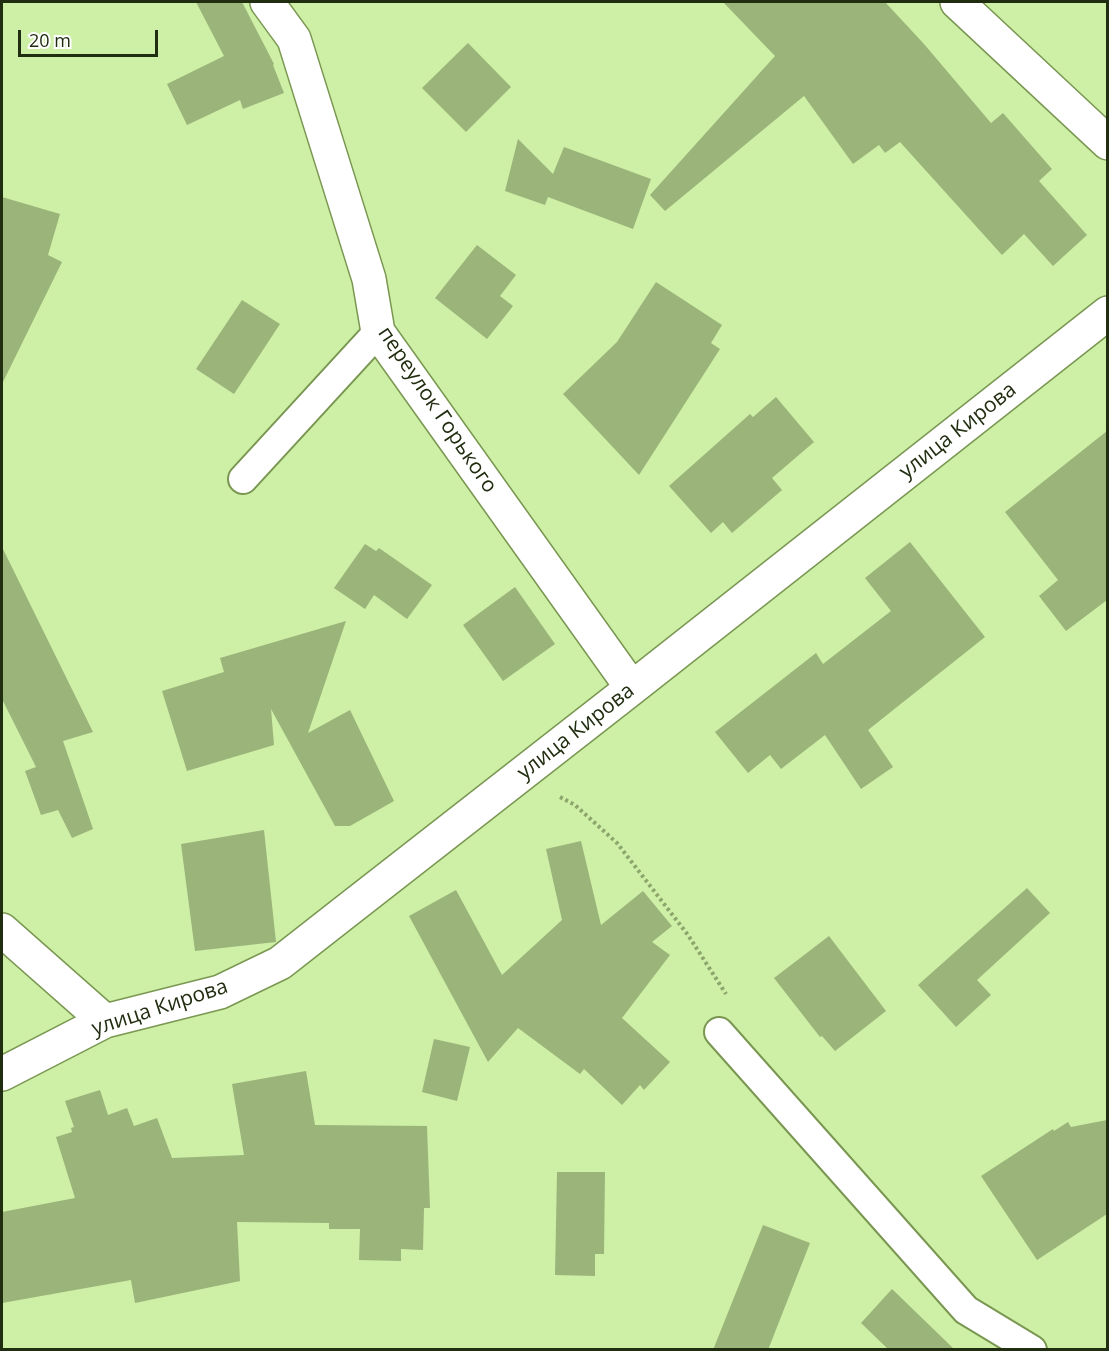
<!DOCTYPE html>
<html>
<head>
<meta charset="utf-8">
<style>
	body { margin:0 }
	#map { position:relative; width:1109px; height:1351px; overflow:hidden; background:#ceefa6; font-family:"Open Sans",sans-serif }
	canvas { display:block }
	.frame { position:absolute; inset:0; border:3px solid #212d10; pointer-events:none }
	.scale { position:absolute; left:18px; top:30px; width:140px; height:27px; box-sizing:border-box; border:3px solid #212d10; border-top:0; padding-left:8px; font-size:18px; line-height:21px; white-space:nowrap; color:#212d10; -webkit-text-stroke:4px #fff; paint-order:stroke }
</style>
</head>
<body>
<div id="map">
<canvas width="1109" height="1351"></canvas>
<div class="frame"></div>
<div class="scale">20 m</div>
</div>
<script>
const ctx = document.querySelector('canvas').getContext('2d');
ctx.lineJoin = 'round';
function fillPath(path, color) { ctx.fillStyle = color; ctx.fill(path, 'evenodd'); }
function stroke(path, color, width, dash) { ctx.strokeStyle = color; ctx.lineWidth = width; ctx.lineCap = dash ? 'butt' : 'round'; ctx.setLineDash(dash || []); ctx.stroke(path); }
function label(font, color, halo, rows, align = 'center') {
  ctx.font = font + ' "Open Sans",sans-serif'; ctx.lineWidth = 4.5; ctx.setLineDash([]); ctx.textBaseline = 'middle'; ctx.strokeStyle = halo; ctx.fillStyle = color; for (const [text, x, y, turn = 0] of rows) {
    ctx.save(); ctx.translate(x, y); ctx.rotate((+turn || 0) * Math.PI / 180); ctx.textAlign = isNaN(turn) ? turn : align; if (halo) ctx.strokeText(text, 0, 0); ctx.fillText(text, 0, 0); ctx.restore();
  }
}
const building = new Path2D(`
	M 196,2 L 242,2 L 274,64 L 273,65 L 284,93 L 243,109 L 240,100 L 187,125 L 167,84 L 224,56 Z
	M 723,2 L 885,2 L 924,44 L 991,123 L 1003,113 L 1052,169 L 1039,181 L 1087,235 L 1053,266 L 1024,234 L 1002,255 L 900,142 L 885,153 L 879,145 L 853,164 L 804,96 L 665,211 L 650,195 L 775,56 Z
	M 468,43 L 511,87 L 466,132 L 422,88 Z
	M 518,139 L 553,174 L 564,147 L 651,179 L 633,229 L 548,197 L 545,205 L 505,191 Z
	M 2,197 L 60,214 L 48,255 L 62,262 L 2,384 Z
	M 477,245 L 516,275 L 500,296 L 513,306 L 487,339 L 435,298 Z
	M 656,282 L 722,325 L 711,343 L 720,349 L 639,475 L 563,394 L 617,342 Z
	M 242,300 L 280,324 L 234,394 L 196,369 Z
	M 776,397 L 814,442 L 772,478 L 782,490 L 732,533 L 723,522 L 711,533 L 669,486 L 750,414 L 753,417 Z
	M 1107,431 L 1107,600 L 1066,631 L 1039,596 L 1058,580 L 1005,512 Z
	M 910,542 L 985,637 L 868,730 L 893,767 L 861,789 L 825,735 L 781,769 L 770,755 L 748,773 L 715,732 L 816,653 L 823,664 L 891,611 L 865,578 Z
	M 365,544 L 376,551 L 379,548 L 432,585 L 407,619 L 374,595 L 365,609 L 334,588 Z
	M 2,547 L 93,732 L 63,741 L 93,829 L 72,838 L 58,810 L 41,815 L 25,771 L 36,767 L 2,699 Z
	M 515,587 L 555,644 L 503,681 L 463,625 Z
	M 346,621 L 308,733 L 350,710 L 394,801 L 350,826 L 335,826 L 271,709 L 274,745 L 187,771 L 162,691 L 224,672 L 220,658 Z
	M 264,830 L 276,942 L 195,951 L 181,844 Z
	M 581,841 L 601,925 L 643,891 L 672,926 L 652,942 L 670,955 L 622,1018 L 670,1062 L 644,1090 L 640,1085 L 622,1105 L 584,1069 L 580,1074 L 518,1028 L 488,1062 L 409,916 L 456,890 L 502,975 L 562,920 L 546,849 Z
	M 1027,888 L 1050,913 L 977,980 L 991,995 L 956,1027 L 918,985 Z
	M 829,936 L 886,1011 L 835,1051 L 822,1036 L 820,1037 L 774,978 Z
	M 434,1039 L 470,1047 L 457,1101 L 422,1092 Z
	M 306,1071 L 315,1125 L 427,1126 L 430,1208 L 424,1208 L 423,1250 L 401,1249 L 401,1261 L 359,1260 L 360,1229 L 329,1229 L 329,1223 L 237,1222 L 240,1281 L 135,1303 L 131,1280 L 2,1303 L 2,1212 L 75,1198 L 56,1137 L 72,1132 L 71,1128 L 74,1127 L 65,1101 L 100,1090 L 108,1115 L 127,1108 L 134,1126 L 157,1118 L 172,1158 L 244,1155 L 232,1084 Z
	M 1107,1120 L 1107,1214 L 1037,1260 L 981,1176 L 1053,1129 L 1054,1131 L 1068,1122 L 1071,1127 Z
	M 557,1172 L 605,1172 L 604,1254 L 595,1254 L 595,1276 L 555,1275 Z
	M 763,1225 L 810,1243 L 768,1350 L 713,1350 Z
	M 892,1289 L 955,1350 L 889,1350 L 861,1323 Z`);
const path = new Path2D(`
	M 560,797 L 575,805 L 617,843 L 688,935 L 726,994`);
const service = new Path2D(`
	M 243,479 L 378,332
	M 719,1032 L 966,1310 L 1032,1350`);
const minor = new Path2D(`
	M 267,2 L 294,39 L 369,279 L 378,332 L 632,688
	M 957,2 L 1108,143
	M 2,930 L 105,1021
	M 2,1074 L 105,1021 L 220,992 L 280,963 L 340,916 L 632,688 L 1108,313`);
const streetNames = [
	["переулок Горького",437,410,56],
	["улица Кирова",958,431,-38],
	["улица Кирова",576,732,-38],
	["улица Кирова",160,1008,-18]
];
fillPath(building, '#9ab479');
stroke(service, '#7a9752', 32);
stroke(minor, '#7a9752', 36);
stroke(path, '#8ca56c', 4, [3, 3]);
stroke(service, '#fff', 28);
stroke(minor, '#fff', 33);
label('21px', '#212d10', '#fff', streetNames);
</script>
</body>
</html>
